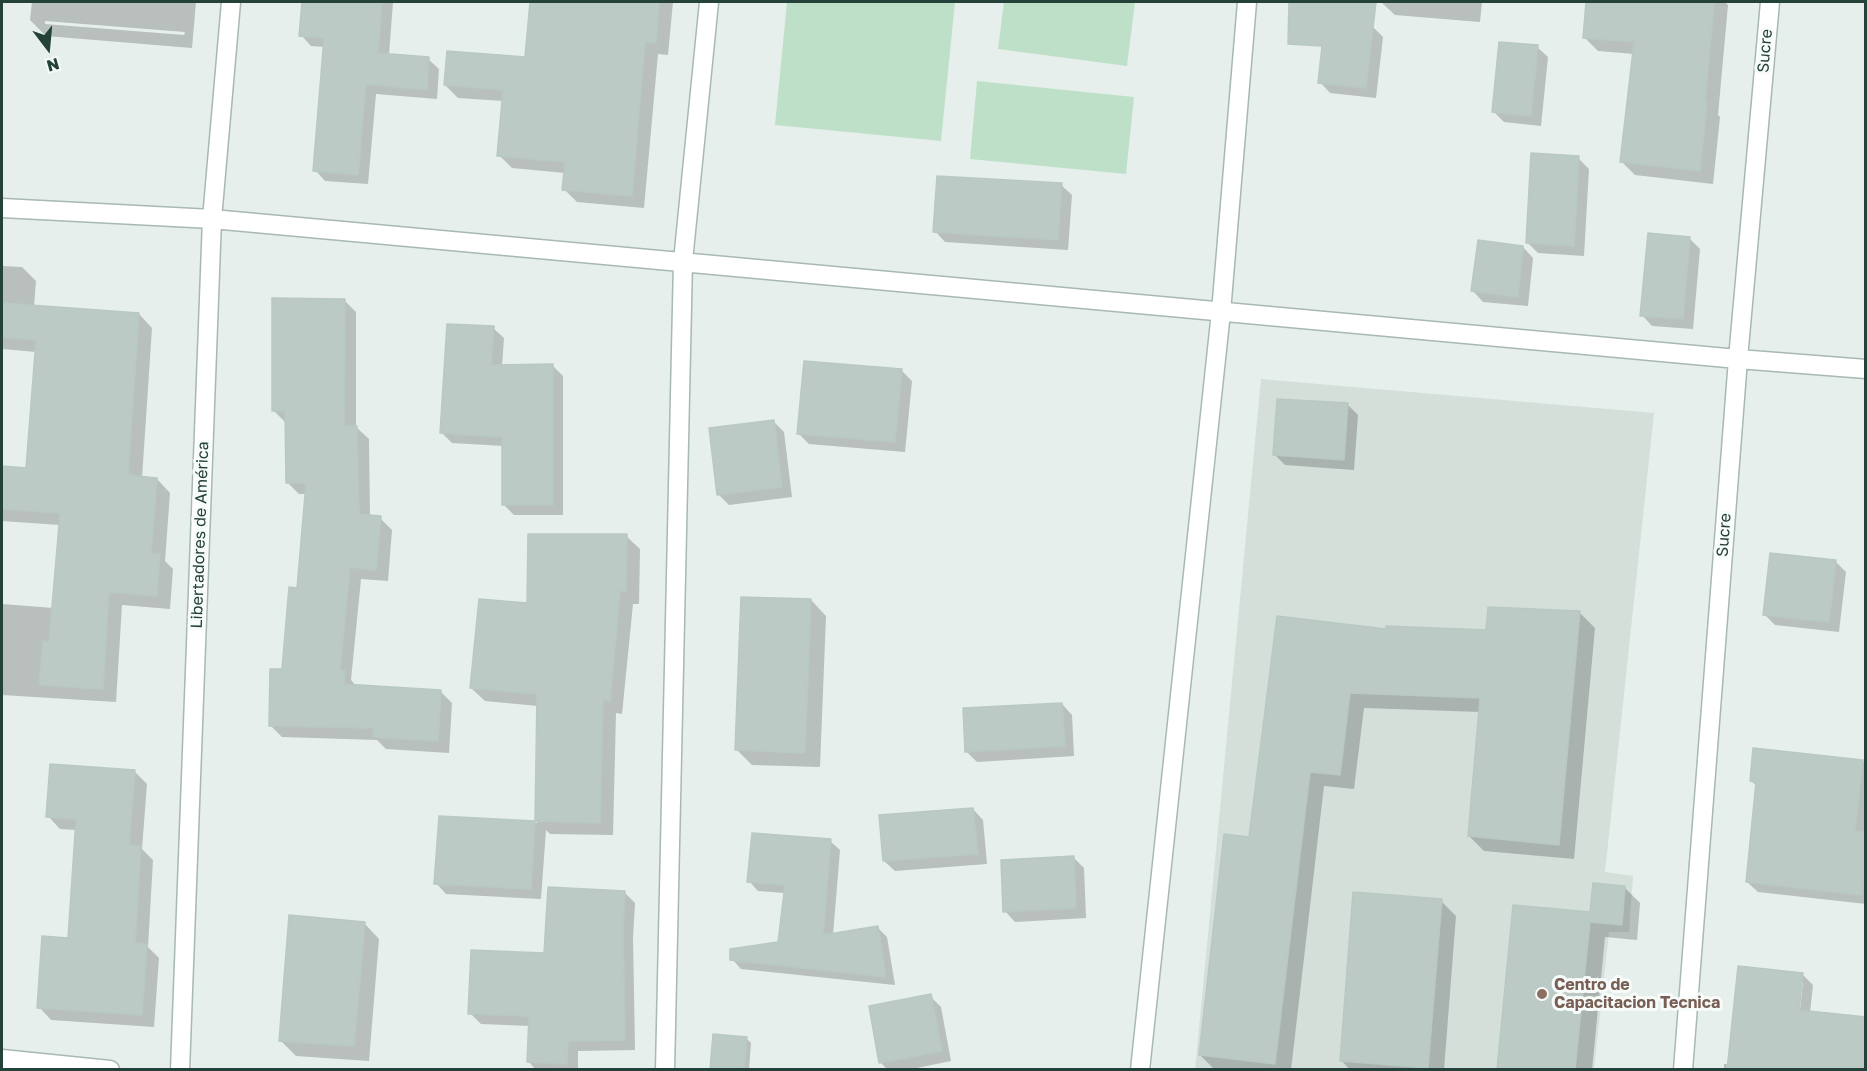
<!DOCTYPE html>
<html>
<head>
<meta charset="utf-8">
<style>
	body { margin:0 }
	#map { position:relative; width:1867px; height:1071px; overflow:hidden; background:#e6efeb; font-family:"Golos Text",sans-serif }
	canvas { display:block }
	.frame { position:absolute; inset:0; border:3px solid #24423a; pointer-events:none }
	.north { position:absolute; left:18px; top:18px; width:60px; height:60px; -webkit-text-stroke:4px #f7fbf9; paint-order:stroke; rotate:164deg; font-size:16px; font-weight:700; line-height:24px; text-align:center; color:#24423a }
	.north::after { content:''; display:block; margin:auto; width:21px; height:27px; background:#24423a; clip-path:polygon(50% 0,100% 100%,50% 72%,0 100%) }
</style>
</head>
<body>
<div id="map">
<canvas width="1867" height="1071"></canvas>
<div class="frame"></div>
<div class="north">N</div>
</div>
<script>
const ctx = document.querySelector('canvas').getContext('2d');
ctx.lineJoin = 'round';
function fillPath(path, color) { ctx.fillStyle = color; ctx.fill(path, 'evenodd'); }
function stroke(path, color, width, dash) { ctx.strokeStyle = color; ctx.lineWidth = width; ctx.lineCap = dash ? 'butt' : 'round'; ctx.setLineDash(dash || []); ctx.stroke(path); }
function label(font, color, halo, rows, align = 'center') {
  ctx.font = font + ' "Golos Text",sans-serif'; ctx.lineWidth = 6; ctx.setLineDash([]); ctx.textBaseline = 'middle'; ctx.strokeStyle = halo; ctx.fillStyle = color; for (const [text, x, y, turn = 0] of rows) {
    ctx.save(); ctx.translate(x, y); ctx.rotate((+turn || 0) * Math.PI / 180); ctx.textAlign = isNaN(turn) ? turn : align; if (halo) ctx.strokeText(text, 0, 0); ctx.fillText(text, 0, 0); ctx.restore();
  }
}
const built = new Path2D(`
	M 1261,379 L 1654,413 L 1605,872 L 1633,876 L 1629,932 L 1609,932 L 1594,1069 L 1195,1070 Z`);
const green = new Path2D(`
	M 787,2 L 955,2 L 941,141 L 775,125 Z
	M 1004,2 L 1135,2 L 1127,66 L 998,49 Z
	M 977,81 L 1134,97 L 1126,174 L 970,159 Z`);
const shadow = new Path2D(`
	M 32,2 L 196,2 L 192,48 L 46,36 L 30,20 ZM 45,21 L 185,32 L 184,35 L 45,24 Z
	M 303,2 L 393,2 L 389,55 L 428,59 L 439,69 L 437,99 L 376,94 L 368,184 L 325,181 L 315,170 L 325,47 L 311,46 L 301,35 Z
	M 532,2 L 673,2 L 668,55 L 658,54 L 644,208 L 577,202 L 564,189 L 565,173 L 512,168 L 499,155 L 504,101 L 458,98 L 445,85 L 526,59 Z
	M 1381,2 L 1482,2 L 1480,22 L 1395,15 Z
	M 1587,2 L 1725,2 L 1728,5 L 1718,115 L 1720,117 L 1713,184 L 1635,175 L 1622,162 L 1634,54 L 1598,51 L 1584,37 Z
	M 1373,27 L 1383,37 L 1376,98 L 1330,93 L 1320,82 Z
	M 1537,47 L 1548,57 L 1541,126 L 1504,122 L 1494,112 Z
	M 1578,158 L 1589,169 L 1584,256 L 1538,253 L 1527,242 Z
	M 1061,185 L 1072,195 L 1068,250 L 945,242 L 935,231 Z
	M 1689,238 L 1700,249 L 1693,329 L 1652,326 L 1642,315 Z
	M 1523,247 L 1533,258 L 1528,306 L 1483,302 L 1473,291 Z
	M 2,266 L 22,267 L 36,281 L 34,307 L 139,314 L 152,328 L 142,478 L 157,479 L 170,493 L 165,561 L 173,569 L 170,609 L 122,605 L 116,702 L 2,695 L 2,604 L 53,608 L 60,525 L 2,521 L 2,468 L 27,470 L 36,352 L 2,349 Z
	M 344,300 L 356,312 L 356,427 L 369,439 L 370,517 L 380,518 L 392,530 L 388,581 L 361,579 L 351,680 L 356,686 L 440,691 L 452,703 L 449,753 L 386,749 L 377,740 L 282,737 L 270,725 L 283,671 L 298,589 L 306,494 L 299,494 L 287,482 L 286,423 L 273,410 Z
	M 493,328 L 504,338 L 502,366 L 553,366 L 563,376 L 563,515 L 514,515 L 504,505 L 504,446 L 452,443 L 442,433 Z
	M 901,370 L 912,381 L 905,452 L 809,444 L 799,434 Z
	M 1347,404 L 1358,415 L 1354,470 L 1285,465 L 1275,455 Z
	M 773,421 L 784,432 L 792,497 L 729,505 L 718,494 Z
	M 626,536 L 640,549 L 639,604 L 633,604 L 622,714 L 616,713 L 613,835 L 550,834 L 546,830 L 541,899 L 446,894 L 436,883 L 440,818 L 537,823 L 538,706 L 485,701 L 471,688 L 529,605 Z
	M 1835,561 L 1846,572 L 1839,632 L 1775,625 L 1765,615 Z
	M 811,600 L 826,616 L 820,767 L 752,765 L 737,750 Z
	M 1580,613 L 1595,628 L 1574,859 L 1484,851 L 1469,836 L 1480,712 L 1364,708 L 1354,789 L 1324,786 L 1291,1070 L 1215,1070 L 1200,1055 L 1250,838 L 1388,631 L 1488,631 Z
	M 1062,704 L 1072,715 L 1074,756 L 977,762 L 966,751 Z
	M 1754,750 L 1866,762 L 1866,904 L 1758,892 L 1747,882 L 1757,786 L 1751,781 Z
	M 134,771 L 147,784 L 142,849 L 153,860 L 148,947 L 159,958 L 154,1027 L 51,1020 L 39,1007 L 69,940 L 77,830 L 60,829 L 48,816 Z
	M 973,809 L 983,820 L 987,864 L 895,871 L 884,861 Z
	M 830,841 L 840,850 L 833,935 L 878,928 L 887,937 L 895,985 L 741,969 L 732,959 L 779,943 L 785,893 L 758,891 L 749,881 Z
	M 1074,858 L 1084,868 L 1086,918 L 1015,922 L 1005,911 Z
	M 1624,887 L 1640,903 L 1637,940 L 1605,937 L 1592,1070 L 1498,1070 L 1591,913 Z
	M 625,893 L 635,903 L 633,938 L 635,1050 L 578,1051 L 578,1070 L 536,1070 L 529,1062 L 530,1026 L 481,1024 L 470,1013 Z
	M 1441,901 L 1456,916 L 1444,1070 L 1350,1070 L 1341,1060 Z
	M 364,923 L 379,939 L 369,1061 L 296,1056 L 280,1040 Z
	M 1802,974 L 1813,985 L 1810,1013 L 1866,1070 L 1724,1070 L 1724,1064 L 1729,1064 ZM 1800,982 L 1803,982 L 1799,1018 L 1796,1018 Z
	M 930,996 L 941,1007 L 951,1061 L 907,1070 L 888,1070 L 880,1062 Z
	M 746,1038 L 751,1043 L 749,1070 L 712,1070 Z`);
const building = new Path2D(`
	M 302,2 L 382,2 L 378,53 L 429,57 L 427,90 L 366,84 L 358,175 L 313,171 L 324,38 L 299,36 Z
	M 530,2 L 659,2 L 656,43 L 645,42 L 632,196 L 562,190 L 565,162 L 497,156 L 503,90 L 444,85 L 447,51 L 525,57 Z
	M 1289,2 L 1376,2 L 1366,88 L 1318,83 L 1322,46 L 1288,44 Z
	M 1586,2 L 1714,2 L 1705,102 L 1707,102 L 1700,171 L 1620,162 L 1634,42 L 1583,38 Z
	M 1499,42 L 1538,45 L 1531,116 L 1492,112 Z
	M 1531,153 L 1579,156 L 1574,246 L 1526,243 Z
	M 937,176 L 1062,183 L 1058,240 L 933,232 Z
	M 1648,233 L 1690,237 L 1683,319 L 1640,316 Z
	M 1478,240 L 1523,246 L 1518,297 L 1471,291 Z
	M 272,298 L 345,299 L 344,426 L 357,426 L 359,514 L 381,516 L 376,570 L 350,567 L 340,671 L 345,671 L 344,684 L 441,690 L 438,741 L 373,737 L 373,728 L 269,726 L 270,669 L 282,669 L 289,587 L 297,588 L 306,483 L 286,483 L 285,411 L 272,411 Z
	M 2,303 L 139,313 L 128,475 L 157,478 L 151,554 L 160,554 L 157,596 L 109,592 L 103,689 L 39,685 L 43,641 L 49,642 L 60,513 L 2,509 L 2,466 L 26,468 L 36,340 L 2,337 Z
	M 447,324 L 494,326 L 491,365 L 553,364 L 553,505 L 502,505 L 502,437 L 440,433 Z
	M 804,361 L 902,369 L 895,442 L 797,434 Z
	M 1277,399 L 1348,403 L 1344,460 L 1273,455 Z
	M 774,420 L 782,487 L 717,495 L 709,428 Z
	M 528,534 L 627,534 L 626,591 L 620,591 L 610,701 L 603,700 L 600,823 L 535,821 L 537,694 L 470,688 L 479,599 L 527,603 Z
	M 1770,553 L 1836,560 L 1829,622 L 1763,615 Z
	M 741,597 L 811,599 L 805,753 L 735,750 Z
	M 1488,607 L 1580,611 L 1559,845 L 1468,836 L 1480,698 L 1350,693 L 1340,775 L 1310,772 L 1275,1064 L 1199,1055 L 1224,834 L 1249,837 L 1277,616 L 1386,629 L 1386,626 L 1486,630 Z
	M 1062,703 L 1065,746 L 965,752 L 963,708 Z
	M 1753,748 L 1863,760 L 1855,831 L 1866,832 L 1866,867 L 1862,895 L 1746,882 L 1756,782 L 1750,781 Z
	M 50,764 L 135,770 L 129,845 L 141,846 L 135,943 L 147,944 L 142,1015 L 37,1008 L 42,936 L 68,938 L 76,819 L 46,817 Z
	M 973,808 L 978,854 L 883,861 L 879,815 Z
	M 439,816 L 535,821 L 531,889 L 434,884 Z
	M 752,833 L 831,839 L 823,935 L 878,926 L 886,977 L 730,960 L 730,949 L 778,942 L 785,885 L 747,882 Z
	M 1074,856 L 1076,908 L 1003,912 L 1001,860 Z
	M 1593,883 L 1625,886 L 1622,925 L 1590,922 L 1575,1070 L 1497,1070 L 1513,905 L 1590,912 Z
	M 548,887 L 625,891 L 623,927 L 625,1040 L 568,1041 L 567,1064 L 527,1062 L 529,1016 L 468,1014 L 471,950 L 544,953 Z
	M 1353,892 L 1442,899 L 1428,1068 L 1340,1061 Z
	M 289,915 L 365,922 L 354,1046 L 279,1041 Z
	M 1738,966 L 1803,973 L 1799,1010 L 1866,1017 L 1866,1070 L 1727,1070 Z
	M 931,994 L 942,1051 L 879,1063 L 869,1006 Z
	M 713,1034 L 747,1037 L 744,1070 L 710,1070 Z`);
const minor = new Path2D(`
	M 2,208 L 212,219 L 1738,359 L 1866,369
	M 180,1070 L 212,219 L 231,2
	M 665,1070 L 683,261 L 709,2
	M 1140,1070 L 1221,312 L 1247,2
	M 1683,1070 L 1738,359 L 1770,2`);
const tertiary = new Path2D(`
	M 2,1059 L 110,1070`);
const markers = [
	[1542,994,6,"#8d6e63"]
];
const streetNames = [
	["Sucre",1765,51,-85],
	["Libertadores de América",200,535,-88],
	["Sucre",1724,535,-86]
];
const educationNames = [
	["Centro de",1554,985],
	["Capacitacion Tecnica",1554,1003]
];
fillPath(built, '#d4dfda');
fillPath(green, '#bfe0c8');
fillPath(shadow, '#0003');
fillPath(building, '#bbcac4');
stroke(building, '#b8c9c2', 1.5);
stroke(minor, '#a8b8b2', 21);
stroke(tertiary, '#a8b8b2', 21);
stroke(minor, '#fff', 18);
stroke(tertiary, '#fff', 18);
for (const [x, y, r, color] of markers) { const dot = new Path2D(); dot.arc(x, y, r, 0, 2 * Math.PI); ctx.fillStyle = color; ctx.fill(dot); stroke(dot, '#f7fbf9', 2); }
label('16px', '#24423a', '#f7fbf9', streetNames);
label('bold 16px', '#785e54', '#f7fbf9', educationNames, 'left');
</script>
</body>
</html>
